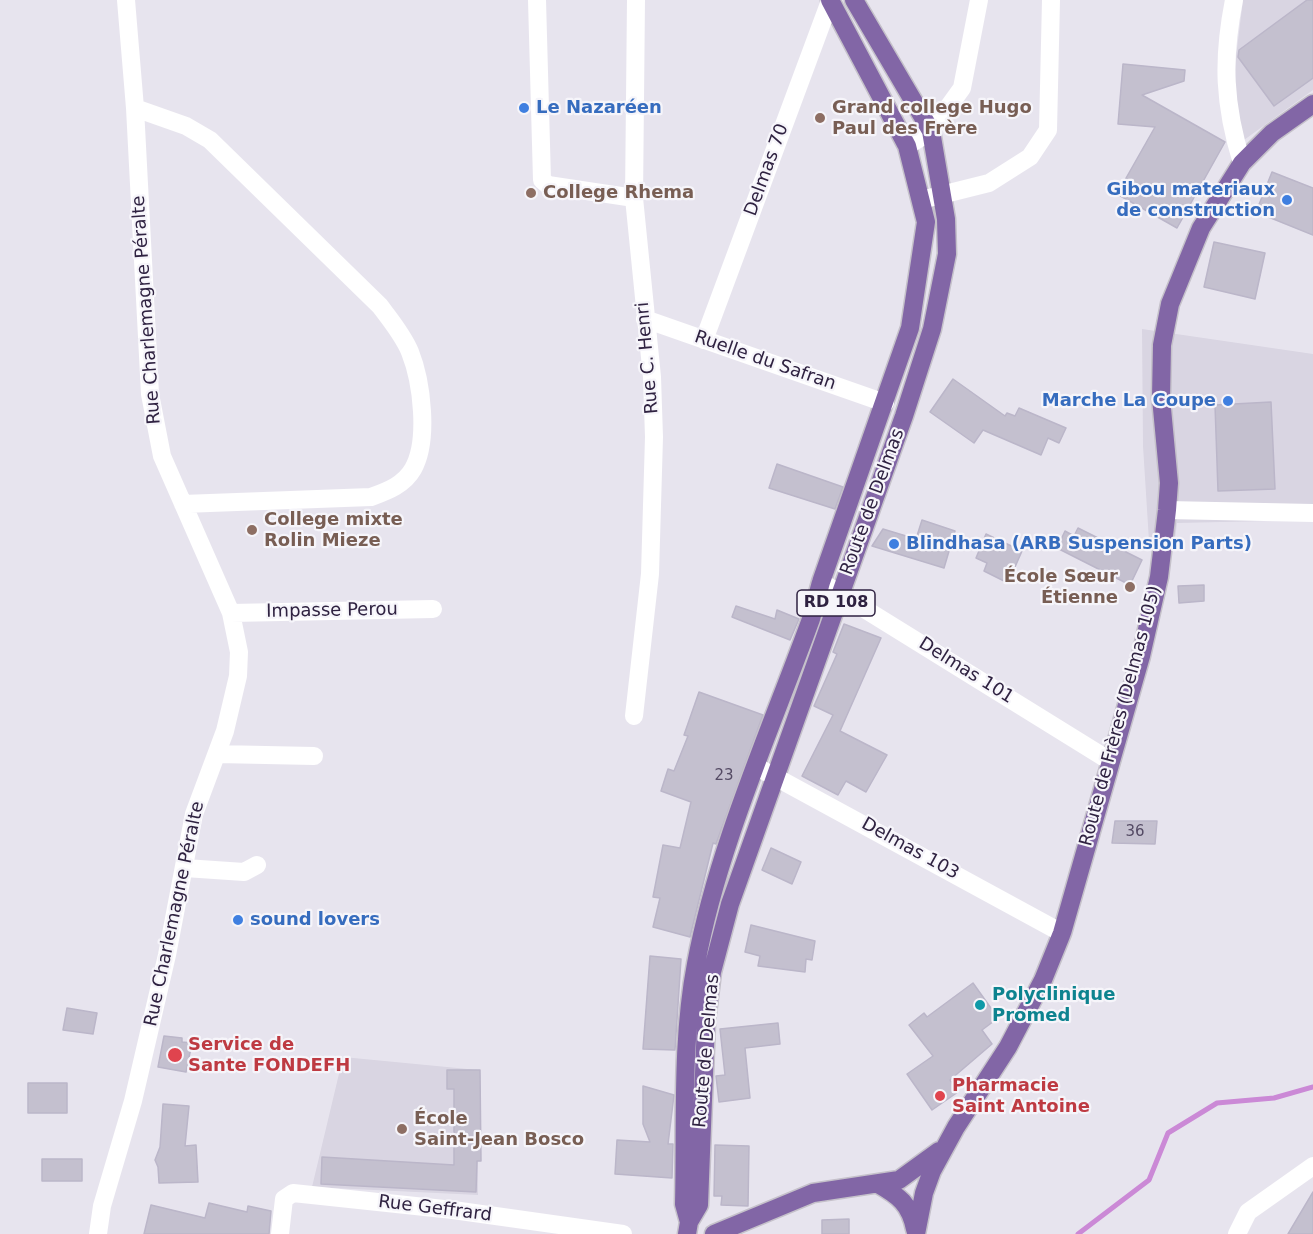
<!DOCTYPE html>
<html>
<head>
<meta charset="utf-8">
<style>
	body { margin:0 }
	canvas { display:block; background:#e7e4ee }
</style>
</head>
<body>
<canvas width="1313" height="1234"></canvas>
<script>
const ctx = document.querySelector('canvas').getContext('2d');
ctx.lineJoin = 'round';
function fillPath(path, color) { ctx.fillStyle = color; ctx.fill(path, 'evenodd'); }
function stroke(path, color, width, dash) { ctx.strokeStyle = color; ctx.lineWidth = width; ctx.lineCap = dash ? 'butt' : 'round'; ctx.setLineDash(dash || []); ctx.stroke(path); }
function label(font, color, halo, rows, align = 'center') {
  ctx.font = font + ' "DejaVu Sans",sans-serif'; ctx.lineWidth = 4.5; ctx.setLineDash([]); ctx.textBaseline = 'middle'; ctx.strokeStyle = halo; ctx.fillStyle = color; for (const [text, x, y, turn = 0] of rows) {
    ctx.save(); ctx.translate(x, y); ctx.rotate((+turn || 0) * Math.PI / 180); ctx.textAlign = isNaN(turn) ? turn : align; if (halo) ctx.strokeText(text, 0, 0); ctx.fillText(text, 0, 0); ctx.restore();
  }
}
const built = new Path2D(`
	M 1243,0 L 1313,0 L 1313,90 L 1244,140 L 1231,97 Z
	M 1142,329 L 1313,354 L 1313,520 L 1177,523 L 1174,548 L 1149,541 L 1143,446 Z
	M 343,1057 L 478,1070 L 478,1195 L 312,1187 Z`);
const stream = new Path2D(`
	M 1078,1234 L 1149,1180 L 1168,1133 L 1217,1103 L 1274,1098 L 1313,1087`);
const building = new Path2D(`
	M 1307,0 L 1313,0 L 1313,78 L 1274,106 L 1238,57 L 1239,50 Z
	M 1123,64 L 1185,70 L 1184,81 L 1142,95 L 1225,142 L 1177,228 L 1117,194 L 1155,127 L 1118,124 Z
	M 1272,172 L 1313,188 L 1313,235 L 1256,212 Z
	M 1214,242 L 1265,253 L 1255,299 L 1204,287 Z
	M 953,379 L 1005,416 L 1007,413 L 1015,416 L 1019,408 L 1066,428 L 1059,443 L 1048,438 L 1041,455 L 983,430 L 974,443 L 930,412 Z
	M 1271,402 L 1275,489 L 1218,491 L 1215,405 Z
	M 777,464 L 843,487 L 835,509 L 769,488 Z
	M 922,520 L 955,531 L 944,568 L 872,546 L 883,529 L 916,539 Z
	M 1078,528 L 1142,560 L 1130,585 L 1057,548 L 1065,531 L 1074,536 Z
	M 986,534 L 1022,551 L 1008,583 L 984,571 L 987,563 L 976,558 Z
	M 1204,585 L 1204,601 L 1179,603 L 1178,586 Z
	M 736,606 L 775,619 L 777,610 L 799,619 L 790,640 L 732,617 Z
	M 844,624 L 881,638 L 840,731 L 887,755 L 866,792 L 846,781 L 838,795 L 802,776 L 833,715 L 814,706 L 837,654 L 833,652 Z
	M 699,692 L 763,715 L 716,844 L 713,843 L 690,937 L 653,927 L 660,898 L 653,897 L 663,845 L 680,848 L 691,802 L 661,791 L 668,769 L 674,771 L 688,736 L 684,735 Z
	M 1115,821 L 1157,821 L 1155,844 L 1112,843 Z
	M 771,848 L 801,862 L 792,884 L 762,870 Z
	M 751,925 L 815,941 L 812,960 L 806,959 L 805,972 L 758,966 L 760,956 L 745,952 Z
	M 650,956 L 681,959 L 675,1050 L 643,1049 Z
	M 973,983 L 998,1018 L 982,1030 L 992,1044 L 950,1080 L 958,1092 L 932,1110 L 907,1074 L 933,1056 L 909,1025 L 924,1013 L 927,1017 Z
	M 67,1008 L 97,1013 L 93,1034 L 63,1030 Z
	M 778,1023 L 780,1044 L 745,1048 L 750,1098 L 719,1102 L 716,1076 L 725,1075 L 720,1029 Z
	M 164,1036 L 182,1038 L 182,1042 L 192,1043 L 186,1072 L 158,1067 Z
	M 447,1070 L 480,1070 L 481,1161 L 477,1161 L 476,1192 L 321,1184 L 322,1157 L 454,1165 L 454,1089 L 447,1089 Z
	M 28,1083 L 67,1083 L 67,1113 L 28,1113 Z
	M 643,1086 L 674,1095 L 668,1144 L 673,1144 L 672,1178 L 615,1174 L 617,1140 L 650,1142 L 643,1124 Z
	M 163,1104 L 189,1106 L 185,1146 L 196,1145 L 198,1182 L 159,1183 L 158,1167 L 155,1160 L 160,1147 Z
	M 715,1145 L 749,1146 L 748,1206 L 721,1205 L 722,1196 L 714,1196 Z
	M 42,1159 L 82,1159 L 82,1181 L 42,1181 Z
	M 1313,1192 L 1313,1234 L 1288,1234 Z
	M 209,1203 L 247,1212 L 248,1206 L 271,1211 L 269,1234 L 144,1234 L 151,1205 L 205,1218 Z
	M 849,1219 L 849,1234 L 822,1234 L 822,1220 Z`);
const minor = new Path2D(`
	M 537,0 L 542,180 L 548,185 L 634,198
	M 1234,0 C 1222,60 1224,105 1242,163
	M 135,108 L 186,126 L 210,140 L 380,306 C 391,321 403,335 410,352 C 422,382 429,441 413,469 C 404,485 387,491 371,497 L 183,504
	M 907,146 L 931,131 L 962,88 L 979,0
	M 921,200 L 989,183 L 1030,157 L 1048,130 L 1051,0
	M 645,319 L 885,403
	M 704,340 L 830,1
	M 1167,510 L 1313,513
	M 821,582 L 1110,761
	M 231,613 L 433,609
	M 634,716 L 650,574 L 654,437 L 652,377 L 634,198 L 636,0
	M 217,754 L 314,756
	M 757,767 L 1062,933
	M 185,868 L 244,872 L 257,865
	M 98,1234 L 102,1206 L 133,1101 L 167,955 L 194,814 L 225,731 L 238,676 L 239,652 L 231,613 L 162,456 L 150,394 L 135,108 L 126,0
	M 280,1234 L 284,1199 L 293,1193 L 453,1210 L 623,1234
	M 1237,1234 L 1248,1212 L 1313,1166`);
const major = new Path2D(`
	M 878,1184 C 899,1196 910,1204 915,1229
	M 689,1222 L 699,1205 L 706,1021 L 712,972 L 730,904 L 904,416 L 932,329 L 947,254 L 946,219 L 931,131 L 854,0
	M 687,1234 L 689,1222 L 684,1204 C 686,1125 681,1042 696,964 C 717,849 771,729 811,619 L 821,582 L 910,328 L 926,222 L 907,146 L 830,0
	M 714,1234 L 813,1193 L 899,1180 L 939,1151
	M 916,1234 L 924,1193 L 932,1171 L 956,1127 L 1008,1047 L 1043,980 L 1062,933 L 1141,656 L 1159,577 L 1167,510 L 1169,483 L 1161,398 L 1162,345 L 1170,304 L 1201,228 L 1242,163 L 1272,133 L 1313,104`);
const markers = [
	[524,108,6,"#3f7fe0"],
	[820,118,6,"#8d6e63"],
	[531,193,6,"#8d6e63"],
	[1287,200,6,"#3f7fe0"],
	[1228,401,6,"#3f7fe0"],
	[252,530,6,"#8d6e63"],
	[894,544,6,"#3f7fe0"],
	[1130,587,6,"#8d6e63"],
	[238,920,6,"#3f7fe0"],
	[980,1005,6,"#0f9aa8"],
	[175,1055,8,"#e0444e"],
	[940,1096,6,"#e0444e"],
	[402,1129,6,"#8d6e63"]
];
const numberNames = [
	["23",724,776],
	["36",1135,832]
];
const shields = [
	[836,603,78]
];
const shieldNames = [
	["RD 108",836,603]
];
const shopNames = [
	["Le Nazaréen",536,108],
	["Gibou materiaux",1275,190,"right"],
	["de construction",1275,211,"right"],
	["Marche La Coupe",1216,401,"right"],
	["Blindhasa (ARB Suspension Parts)",906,544],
	["sound lovers",250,920]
];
const educationNames = [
	["Grand college Hugo",832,108],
	["Paul des Frère",832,129],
	["College Rhema",543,193],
	["College mixte",264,520],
	["Rolin Mieze",264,541],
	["École Sœur",1118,577,"right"],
	["Étienne",1118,598,"right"],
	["École",414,1119],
	["Saint-Jean Bosco",414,1140]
];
const streetNames = [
	["Delmas 70",767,170,-70],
	["Rue Charlemagne Péralte",147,310,-94],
	["Rue C. Henri",648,358,-95],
	["Ruelle du Safran",765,361,19],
	["Route de Delmas",873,502,-70],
	["Impasse Perou",332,611,-1],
	["Delmas 101",966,671,32],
	["Route de Frères (Delmas 105)",1121,716,-75],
	["Delmas 103",910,849,29],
	["Rue Charlemagne Péralte",175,914,-78],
	["Route de Delmas",707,1051,-85],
	["Rue Geffrard",435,1209,7]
];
const cultureNames = [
	["Polyclinique",992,995],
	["Promed",992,1016]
];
const healthNames = [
	["Service de",188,1045],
	["Sante FONDEFH",188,1066],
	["Pharmacie",952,1086],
	["Saint Antoine",952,1107]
];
fillPath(built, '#d9d5e2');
stroke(stream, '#cb89d6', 5);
fillPath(building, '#c4c0cf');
stroke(building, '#bbb6c9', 1.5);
stroke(major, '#c5c1ca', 21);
stroke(minor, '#fff', 18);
stroke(major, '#8266a6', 18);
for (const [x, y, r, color] of markers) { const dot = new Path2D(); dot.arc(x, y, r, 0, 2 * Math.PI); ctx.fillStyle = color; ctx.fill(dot); stroke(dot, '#f6f5fa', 2); }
label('15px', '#544a64', null, numberNames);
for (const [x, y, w] of shields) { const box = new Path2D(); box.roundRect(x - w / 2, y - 13, w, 26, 4.5); ctx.fillStyle = '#f6f5fa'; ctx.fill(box); stroke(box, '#2f2241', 1.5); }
label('bold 16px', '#2f2241', null, shieldNames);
label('bold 18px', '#366cbe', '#f6f5fa', shopNames, 'left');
label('bold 18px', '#785e54', '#f6f5fa', educationNames, 'left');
label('18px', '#2f2241', '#f6f5fa', streetNames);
label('bold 18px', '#0d838f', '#f6f5fa', cultureNames, 'left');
label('bold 18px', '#be3a42', '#f6f5fa', healthNames, 'left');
</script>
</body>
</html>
